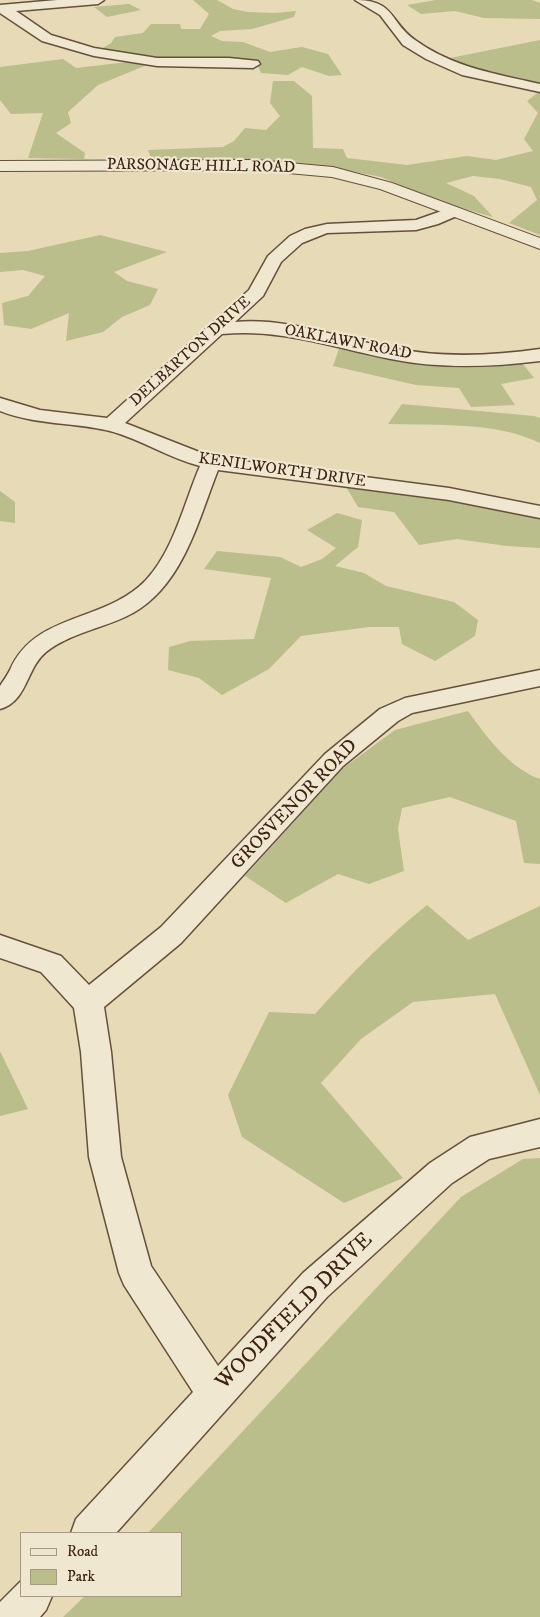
<!DOCTYPE html>
<html>
<head>
<meta charset="utf-8">
<style>
	body { margin:0 }
	#map { position:relative; width:540px; height:1617px; overflow:hidden; background:#e6dab7; font-family:"IM FELL DW Pica",serif }
	canvas { display:block }
	.legend { position:absolute; left:20px; top:1532px; width:162px; height:65px; box-sizing:border-box; background:#efe7d0; border:1px solid #a89884; margin:0; padding:6px 9px; list-style:none; font-size:15px; color:#3d2211 }
	.legend li { display:flex; align-items:center; gap:10px; height:25px }
	.legend b { width:25px; border:1px solid #a89884 }
</style>
</head>
<body>
<div id="map">
<canvas width="540" height="1617"></canvas>
<ul class="legend">
<li><b style="height:6px;background:#efe7d0"></b>Road</li>
<li><b style="height:14px;background:#b9be8b"></b>Park</li>
</ul>
</div>
<script>
const ctx = document.querySelector('canvas').getContext('2d');
ctx.lineJoin = 'round';
function fillPath(path, color) { ctx.fillStyle = color; ctx.fill(path, 'evenodd'); }
function stroke(path, color, width, dash) { ctx.strokeStyle = color; ctx.lineWidth = width; ctx.lineCap = dash ? 'butt' : 'round'; ctx.setLineDash(dash || []); ctx.stroke(path); }
function label(font, color, halo, rows, align = 'center') {
  ctx.font = font + ' "IM FELL DW Pica",serif'; ctx.lineWidth = 4.5; ctx.setLineDash([]); ctx.textBaseline = 'middle'; ctx.strokeStyle = halo; ctx.fillStyle = color; for (const [text, x, y, turn = 0] of rows) {
    ctx.save(); ctx.translate(x, y); ctx.rotate((+turn || 0) * Math.PI / 180); ctx.textAlign = isNaN(turn) ? turn : align; if (halo) ctx.strokeText(text, 0, 0); ctx.fillText(text, 0, 0); ctx.restore();
  }
}
const green = new Path2D(`
	M 193,0 L 217,0 L 233,9 L 248,12 L 275,13 L 296,11 L 294,17 L 252,29 L 220,31 L 211,36 L 222,41 L 243,42 L 270,52 L 302,47 L 328,54 L 342,75 L 329,76 L 302,67 L 288,75 L 261,73 L 256,61 L 187,62 L 98,51 L 111,43 L 115,37 L 143,33 L 151,24 L 180,24 L 181,29 L 200,29 L 209,14 Z
	M 436,0 L 532,0 L 540,3 L 540,19 L 484,18 L 455,11 L 421,14 L 407,5 Z
	M 129,4 L 141,10 L 107,17 L 94,7 Z
	M 540,40 L 540,86 L 476,72 L 450,58 Z
	M 63,59 L 76,68 L 128,62 L 147,65 L 98,85 L 68,112 L 71,123 L 56,133 L 85,153 L 84,159 L 28,158 L 43,113 L 11,114 L 0,100 L 0,67 Z
	M 273,81 L 294,81 L 312,96 L 313,148 L 343,149 L 347,158 L 407,165 L 467,156 L 496,160 L 533,151 L 524,139 L 538,113 L 527,101 L 540,91 L 540,235 L 509,223 L 537,200 L 531,187 L 500,179 L 473,176 L 446,183 L 474,196 L 493,217 L 437,201 L 381,177 L 320,165 L 152,161 L 148,150 L 223,147 L 234,141 L 245,128 L 266,130 L 280,116 L 270,103 Z
	M 100,235 L 167,252 L 114,272 L 127,281 L 158,289 L 150,305 L 122,317 L 103,332 L 66,341 L 69,313 L 31,329 L 4,325 L 2,303 L 28,296 L 45,276 L 23,270 L 0,272 L 0,253 L 28,251 Z
	M 339,349 L 399,359 L 522,363 L 534,378 L 501,384 L 515,405 L 471,407 L 459,388 L 416,385 L 333,366 Z
	M 402,404 L 534,416 L 540,418 L 540,443 C 495,421 437,426 388,424 Z
	M 344,483 L 540,517 L 540,548 L 507,546 L 457,539 L 419,545 L 394,512 L 358,507 Z
	M 0,491 L 15,502 L 15,523 L 0,521 Z
	M 337,513 L 362,520 L 358,547 L 335,566 L 364,573 L 386,586 L 454,602 L 478,620 L 475,636 L 435,661 L 402,644 L 399,627 L 369,627 L 301,636 L 269,669 L 222,695 L 199,678 L 168,670 L 169,647 L 190,641 L 254,639 L 271,578 L 204,569 L 217,551 L 280,557 L 301,567 L 322,559 L 336,548 L 307,530 Z
	M 468,711 C 486,736 509,768 540,779 L 540,864 L 524,863 L 516,821 L 450,797 L 402,808 L 398,829 L 404,871 L 369,884 L 338,874 L 286,903 L 245,876 L 342,769 L 395,730 Z
	M 427,905 L 468,940 L 540,906 L 540,1095 L 495,994 L 413,1002 L 361,1039 L 321,1083 L 403,1178 L 344,1203 L 242,1137 L 228,1095 L 269,1012 L 315,1014 C 350,975 386,938 427,905 Z
	M 0,1051 L 28,1109 L 0,1116 Z
	M 540,1158 L 540,1617 L 63,1617 L 85,1596 L 181,1596 L 181,1533 L 148,1533 L 461,1197 L 523,1159 Z`);
const minor = new Path2D(`
	M 57,0 L 104,0 L 98,4 L 16,11 L 51,35 L 94,48 L 157,58 L 229,58 L 258,61 L 260,64 L 253,68 L 157,66 L 94,56 L 42,41 L 0,13 L 0,5 Z
	M 355,0 C 396,0 389,22 415,40 C 452,67 496,74 540,84 L 540,92 L 462,75 L 426,59 L 403,45 L 380,15 Z
	M 453,207 L 461,212 L 459,215 L 438,224 L 416,230 L 327,233 L 302,243 L 281,262 L 263,296 L 235,322 C 288,317 341,339 392,348 C 441,358 491,356 540,349 L 540,361 C 491,367 440,369 391,359 C 335,348 280,328 222,334 L 125,423 L 212,457 L 449,488 L 540,506 L 540,518 L 449,500 L 218,470 C 197,523 182,591 125,617 C 99,629 69,634 46,652 C 26,668 28,701 0,709 C 0,703 0,692 0,686 C 3,681 7,676 10,670 C 35,612 105,623 146,580 C 174,550 184,503 200,466 C 168,458 141,439 110,431 C 74,422 35,425 0,411 L 0,398 L 40,410 L 107,418 L 249,290 L 268,256 L 290,236 L 305,229 L 327,224 L 416,220 Z
	M 540,670 L 540,686 L 412,713 L 398,721 L 343,766 L 181,943 L 104,1007 L 111,1052 L 121,1157 L 151,1266 L 218,1366 L 303,1273 L 430,1163 L 470,1137 L 540,1119 L 540,1147 L 489,1159 L 452,1183 L 327,1297 L 116,1533 L 71,1533 L 76,1519 L 193,1392 L 124,1285 L 119,1273 L 89,1157 L 81,1052 L 74,1008 L 41,972 L 0,958 L 0,935 L 61,956 L 89,985 L 161,927 L 325,754 L 380,709 L 405,698 Z
	M 21,1581 L 21,1596 L 52,1596 L 46,1610 L 40,1617 L 0,1617 L 0,1602 Z`);
const tertiary = new Path2D(`
	M 255,160 L 333,167 L 392,183 L 540,238 L 540,249 L 380,189 L 332,177 L 255,170 L 0,171 L 0,161 Z`);
const farStreetnames = [
	["PARSONAGE HILL ROAD",201,167,1],
	["OAKLAWN ROAD",348,343,11],
	["DELBARTON DRIVE",191,352,-42],
	["KENILWORTH DRIVE",282,471,8]
];
const streetNames = [
	["GROSVENOR ROAD",295,805,-46]
];
const nearStreetnames = [
	["WOODFIELD DRIVE",295,1312,-45]
];
fillPath(green, '#b9be8b');
stroke(minor, '#67503a', 3);
stroke(tertiary, '#67503a', 2);
fillPath(minor, '#efe7d0');
fillPath(tertiary, '#efe7d0');
label('16px', '#3d2211', '#efe7d0', farStreetnames);
label('19px', '#3d2211', '#efe7d0', streetNames);
label('22px', '#3d2211', '#efe7d0', nearStreetnames);
</script>
</body>
</html>
